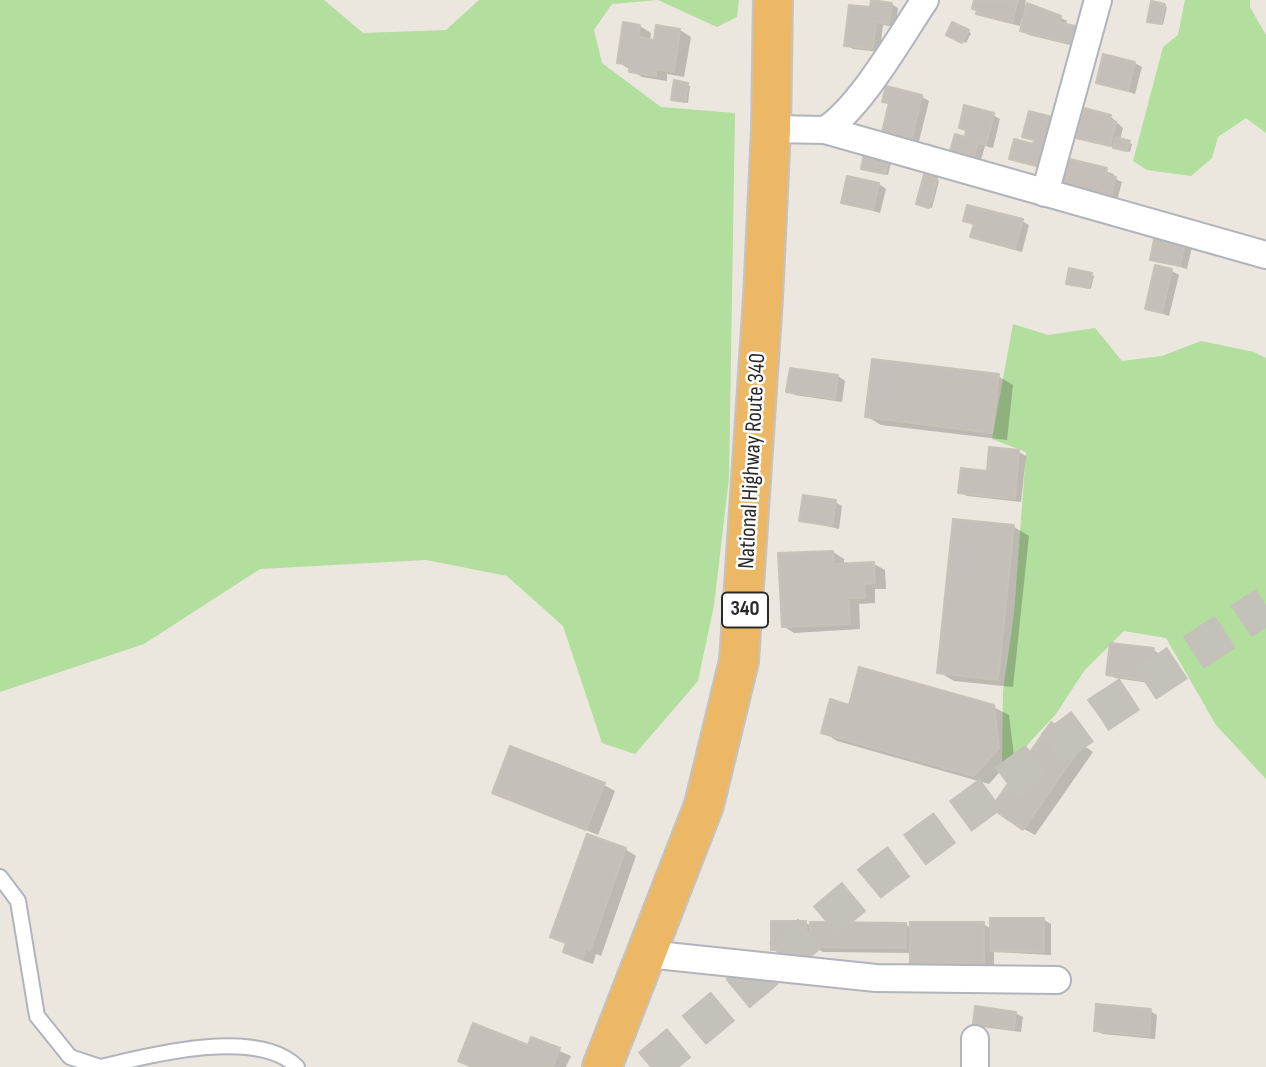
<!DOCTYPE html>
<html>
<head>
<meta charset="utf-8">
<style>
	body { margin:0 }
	canvas { display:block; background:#ebe6de }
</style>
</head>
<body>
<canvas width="1266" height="1067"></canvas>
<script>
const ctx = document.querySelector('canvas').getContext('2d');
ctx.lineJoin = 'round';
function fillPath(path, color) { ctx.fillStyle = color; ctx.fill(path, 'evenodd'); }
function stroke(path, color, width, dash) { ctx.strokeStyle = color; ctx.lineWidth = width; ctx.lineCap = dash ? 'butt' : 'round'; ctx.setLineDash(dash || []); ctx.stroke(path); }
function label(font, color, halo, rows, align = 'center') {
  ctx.font = font + ' "Sofia Sans Condensed",sans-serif'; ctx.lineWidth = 5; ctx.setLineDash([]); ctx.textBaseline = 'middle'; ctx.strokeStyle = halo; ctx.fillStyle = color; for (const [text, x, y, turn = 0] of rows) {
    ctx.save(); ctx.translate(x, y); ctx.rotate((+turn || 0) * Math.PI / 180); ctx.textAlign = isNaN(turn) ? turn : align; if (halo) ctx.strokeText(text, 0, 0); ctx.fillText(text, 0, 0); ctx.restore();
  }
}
const green = new Path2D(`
	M 0,0 L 324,0 L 363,33 L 446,30 L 479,0 L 739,0 L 737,17 L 717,27 L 658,0 L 612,4 L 594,30 L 602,63 L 661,107 L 735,113 L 729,478 L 714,605 L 698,681 L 635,754 L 602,743 L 563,626 L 507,576 L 426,560 L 260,569 L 144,644 L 0,692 Z
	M 1185,0 L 1250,0 L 1250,7 L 1266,35 L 1266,133 L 1246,118 L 1218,137 L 1212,158 L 1191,176 L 1147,170 L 1133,161 L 1163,47 L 1178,35 Z
	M 1013,324 L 1048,335 L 1095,328 L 1122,361 L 1162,356 L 1201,341 L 1254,352 L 1266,358 L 1266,779 L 1216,725 L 1166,638 L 1124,631 L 1084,671 L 1056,714 L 1002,772 L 1003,691 L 1014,614 L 1026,452 L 992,439 Z`);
const shadow = new Path2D(`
	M 976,0 L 1026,0 L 1025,4 L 1044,9 L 1067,21 L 1066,25 L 1082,48 L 1029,35 L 1022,31 L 1025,19 L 1022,18 L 1020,26 L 985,17 L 974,8 Z
	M 891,4 L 898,8 L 896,27 L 883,25 L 880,52 L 853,49 L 846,45 L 872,9 Z
	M 1164,5 L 1167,7 L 1163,25 L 1152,22 Z
	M 953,24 L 971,33 L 966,43 L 948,34 Z
	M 640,26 L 651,33 L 650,41 L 655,42 L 680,30 L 691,37 L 684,77 L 667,74 L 667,81 L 642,77 L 618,62 Z
	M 1135,63 L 1142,67 L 1135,94 L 1098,82 Z
	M 687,84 L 690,86 L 688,103 L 673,99 Z
	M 922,97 L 929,101 L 918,145 L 890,139 L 890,104 L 884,101 Z
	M 993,115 L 1000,119 L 993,148 L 985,146 L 981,160 L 952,150 L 966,139 L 968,132 L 961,127 Z
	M 1110,116 L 1123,128 L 1120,140 L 1132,144 L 1130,152 L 1078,137 Z
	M 1068,160 L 1114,174 L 1113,178 L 1122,182 L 1117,201 L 1068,189 Z
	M 888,161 L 891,163 L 888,175 L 866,170 Z
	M 937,179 L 939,181 L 932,208 L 921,205 Z
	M 879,184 L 886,189 L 880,213 L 843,202 Z
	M 965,220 L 1022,221 L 1029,225 L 1022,252 L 979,240 L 972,236 L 975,225 Z
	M 1185,243 L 1192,247 L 1187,269 L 1152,259 Z
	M 1172,271 L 1179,275 L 1169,316 L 1147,308 Z
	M 1091,275 L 1094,276 L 1091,289 L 1071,284 Z
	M 838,376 L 845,381 L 842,402 L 795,395 L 788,391 Z
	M 998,376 L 1013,385 L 1007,440 L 881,425 L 866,416 Z
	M 1019,452 L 1026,456 L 1021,502 L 967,496 L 960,492 Z
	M 835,502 L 842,506 L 839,529 L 801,520 Z
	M 1014,527 L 1029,536 L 1013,687 L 954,681 L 939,672 Z
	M 833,552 L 844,559 L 844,565 L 874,564 L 885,570 L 886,589 L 875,589 L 875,603 L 859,604 L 860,629 L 794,633 L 783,626 Z
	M 1153,650 L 1160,654 L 1156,684 L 1115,678 L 1108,674 Z
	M 850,707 L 993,707 L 1009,715 L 1014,756 L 989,784 L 837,741 L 823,732 Z
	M 1063,731 L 1093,752 L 1035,835 L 1024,829 Z
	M 604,785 L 615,791 L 598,835 L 494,792 Z
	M 625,849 L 636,856 L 601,956 L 596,954 L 593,964 L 576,958 L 565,952 L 567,944 L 553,937 Z
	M 1044,920 L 1051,924 L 1051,955 L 994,952 L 994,971 L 923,970 L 911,963 L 911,953 L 823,952 L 813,946 L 813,953 L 780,953 L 773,949 L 806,923 L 812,927 L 906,925 L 912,928 L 983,924 L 992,929 Z
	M 1150,1011 L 1157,1015 L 1155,1039 L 1103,1034 L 1095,1030 Z
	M 1015,1013 L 1023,1017 L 1021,1032 L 982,1027 L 975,1023 Z
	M 532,1039 L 571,1056 L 566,1067 L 471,1067 L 460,1061 L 529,1047 Z`);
const building = new Path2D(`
	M 871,0 L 892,3 L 889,24 L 876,22 L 873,49 L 844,46 L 849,5 L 870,7 Z
	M 974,0 L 1018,0 L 1012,23 L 976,14 L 977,10 L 972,9 Z
	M 1151,1 L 1165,4 L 1161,24 L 1147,22 Z
	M 1027,3 L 1061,16 L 1059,22 L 1079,27 L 1075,45 L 1020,31 Z
	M 623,22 L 640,25 L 638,37 L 654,40 L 656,25 L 680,29 L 674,72 L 656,69 L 656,76 L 629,72 L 630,65 L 617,63 Z
	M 952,22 L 969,30 L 962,43 L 946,35 Z
	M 1103,54 L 1135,62 L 1128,91 L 1096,83 Z
	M 674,80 L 688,83 L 685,102 L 671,100 Z
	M 886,86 L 922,95 L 911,143 L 881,136 L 889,103 L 882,102 Z
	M 964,105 L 994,113 L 986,145 L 978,143 L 974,157 L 950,151 L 955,134 L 965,137 L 966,130 L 959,128 Z
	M 1084,108 L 1111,115 L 1109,120 L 1116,122 L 1110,146 L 1076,138 Z
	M 1029,111 L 1052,117 L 1040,167 L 1009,159 L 1014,139 L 1033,144 L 1034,140 L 1022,137 Z
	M 1116,137 L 1130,141 L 1127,151 L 1113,148 Z
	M 864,154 L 889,160 L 885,174 L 861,169 Z
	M 1066,158 L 1107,168 L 1106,174 L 1116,177 L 1110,199 L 1059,186 Z
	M 924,174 L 937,178 L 929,208 L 916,204 Z
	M 847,176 L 879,183 L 873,210 L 841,203 Z
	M 967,205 L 1023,219 L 1015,249 L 970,237 L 974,224 L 963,221 Z
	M 1155,235 L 1185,242 L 1180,266 L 1150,260 Z
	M 1155,265 L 1172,269 L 1162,313 L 1145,309 Z
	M 1069,268 L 1092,273 L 1089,288 L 1066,284 Z
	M 872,359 L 999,374 L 992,433 L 865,417 Z
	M 790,368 L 838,375 L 835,399 L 786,392 Z
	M 989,447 L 1019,450 L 1015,499 L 958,493 L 961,468 L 987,471 Z
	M 803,495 L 836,500 L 832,526 L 799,521 Z
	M 953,519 L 1014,525 L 998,680 L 937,673 Z
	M 833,551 L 834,564 L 874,562 L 875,583 L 864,584 L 865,598 L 848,598 L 850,624 L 782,627 L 778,553 Z
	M 1110,643 L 1154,648 L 1150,681 L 1106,675 Z
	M 859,667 L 994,705 L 999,748 L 974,776 L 821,733 L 830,699 L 849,705 Z
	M 1051,722 L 1083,744 L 1023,830 L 991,808 Z
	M 510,746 L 605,783 L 586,830 L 492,793 Z
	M 587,834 L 626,848 L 590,951 L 585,949 L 582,959 L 563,952 L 566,943 L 550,937 Z
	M 990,918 L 1044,918 L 1044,952 L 990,951 Z
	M 771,921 L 806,921 L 806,950 L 771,950 Z
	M 810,922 L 906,923 L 906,948 L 810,947 Z
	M 910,922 L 984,922 L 984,965 L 910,964 Z
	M 1096,1004 L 1151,1009 L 1149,1036 L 1094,1031 Z
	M 975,1006 L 1016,1012 L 1014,1029 L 973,1024 Z
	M 473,1023 L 528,1045 L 531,1037 L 560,1048 L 553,1067 L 472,1067 L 458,1061 Z`);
const motorwayTunnel = new Path2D(`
	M 650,1067 L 875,879 L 1098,715 L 1266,605`);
const service = new Path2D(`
	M 0,877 L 18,901 L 37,1016 L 70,1057 L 100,1067
	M 101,1067 C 149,1055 258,1027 297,1067`);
const minor = new Path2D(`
	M 771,129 L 825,130 L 1266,255
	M 825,130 C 861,107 900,37 925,0
	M 1045,193 L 1098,0
	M 647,954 L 876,978 L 1057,980
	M 975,1067 L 975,1039`);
const trunk = new Path2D(`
	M 602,1067 L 704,805 L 739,661 L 763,298 L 771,129 L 773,0`);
const shields = [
	[745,610,46]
];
const shieldNames = [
	["340",745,610]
];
const streetNames = [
	["National Highway Route 340",753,461,-87]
];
fillPath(green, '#b2de9e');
fillPath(shadow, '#0003');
fillPath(building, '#c4c0b9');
stroke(building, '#c7c2b7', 2);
stroke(motorwayTunnel, '#c4c0ba', 38, [38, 19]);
stroke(service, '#b1b3bd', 18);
stroke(minor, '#b1b3bd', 30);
stroke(trunk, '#c3c3c3', 42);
stroke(service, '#fff', 14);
stroke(minor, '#fff', 26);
stroke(trunk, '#ecb865', 38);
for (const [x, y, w] of shields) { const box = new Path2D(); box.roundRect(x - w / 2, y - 17.5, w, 35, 5); ctx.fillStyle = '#fff'; ctx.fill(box); stroke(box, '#2a2a2a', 2); }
label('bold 21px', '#2a2a2a', null, shieldNames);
label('23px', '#2a2a2a', '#fff', streetNames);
</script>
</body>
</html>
